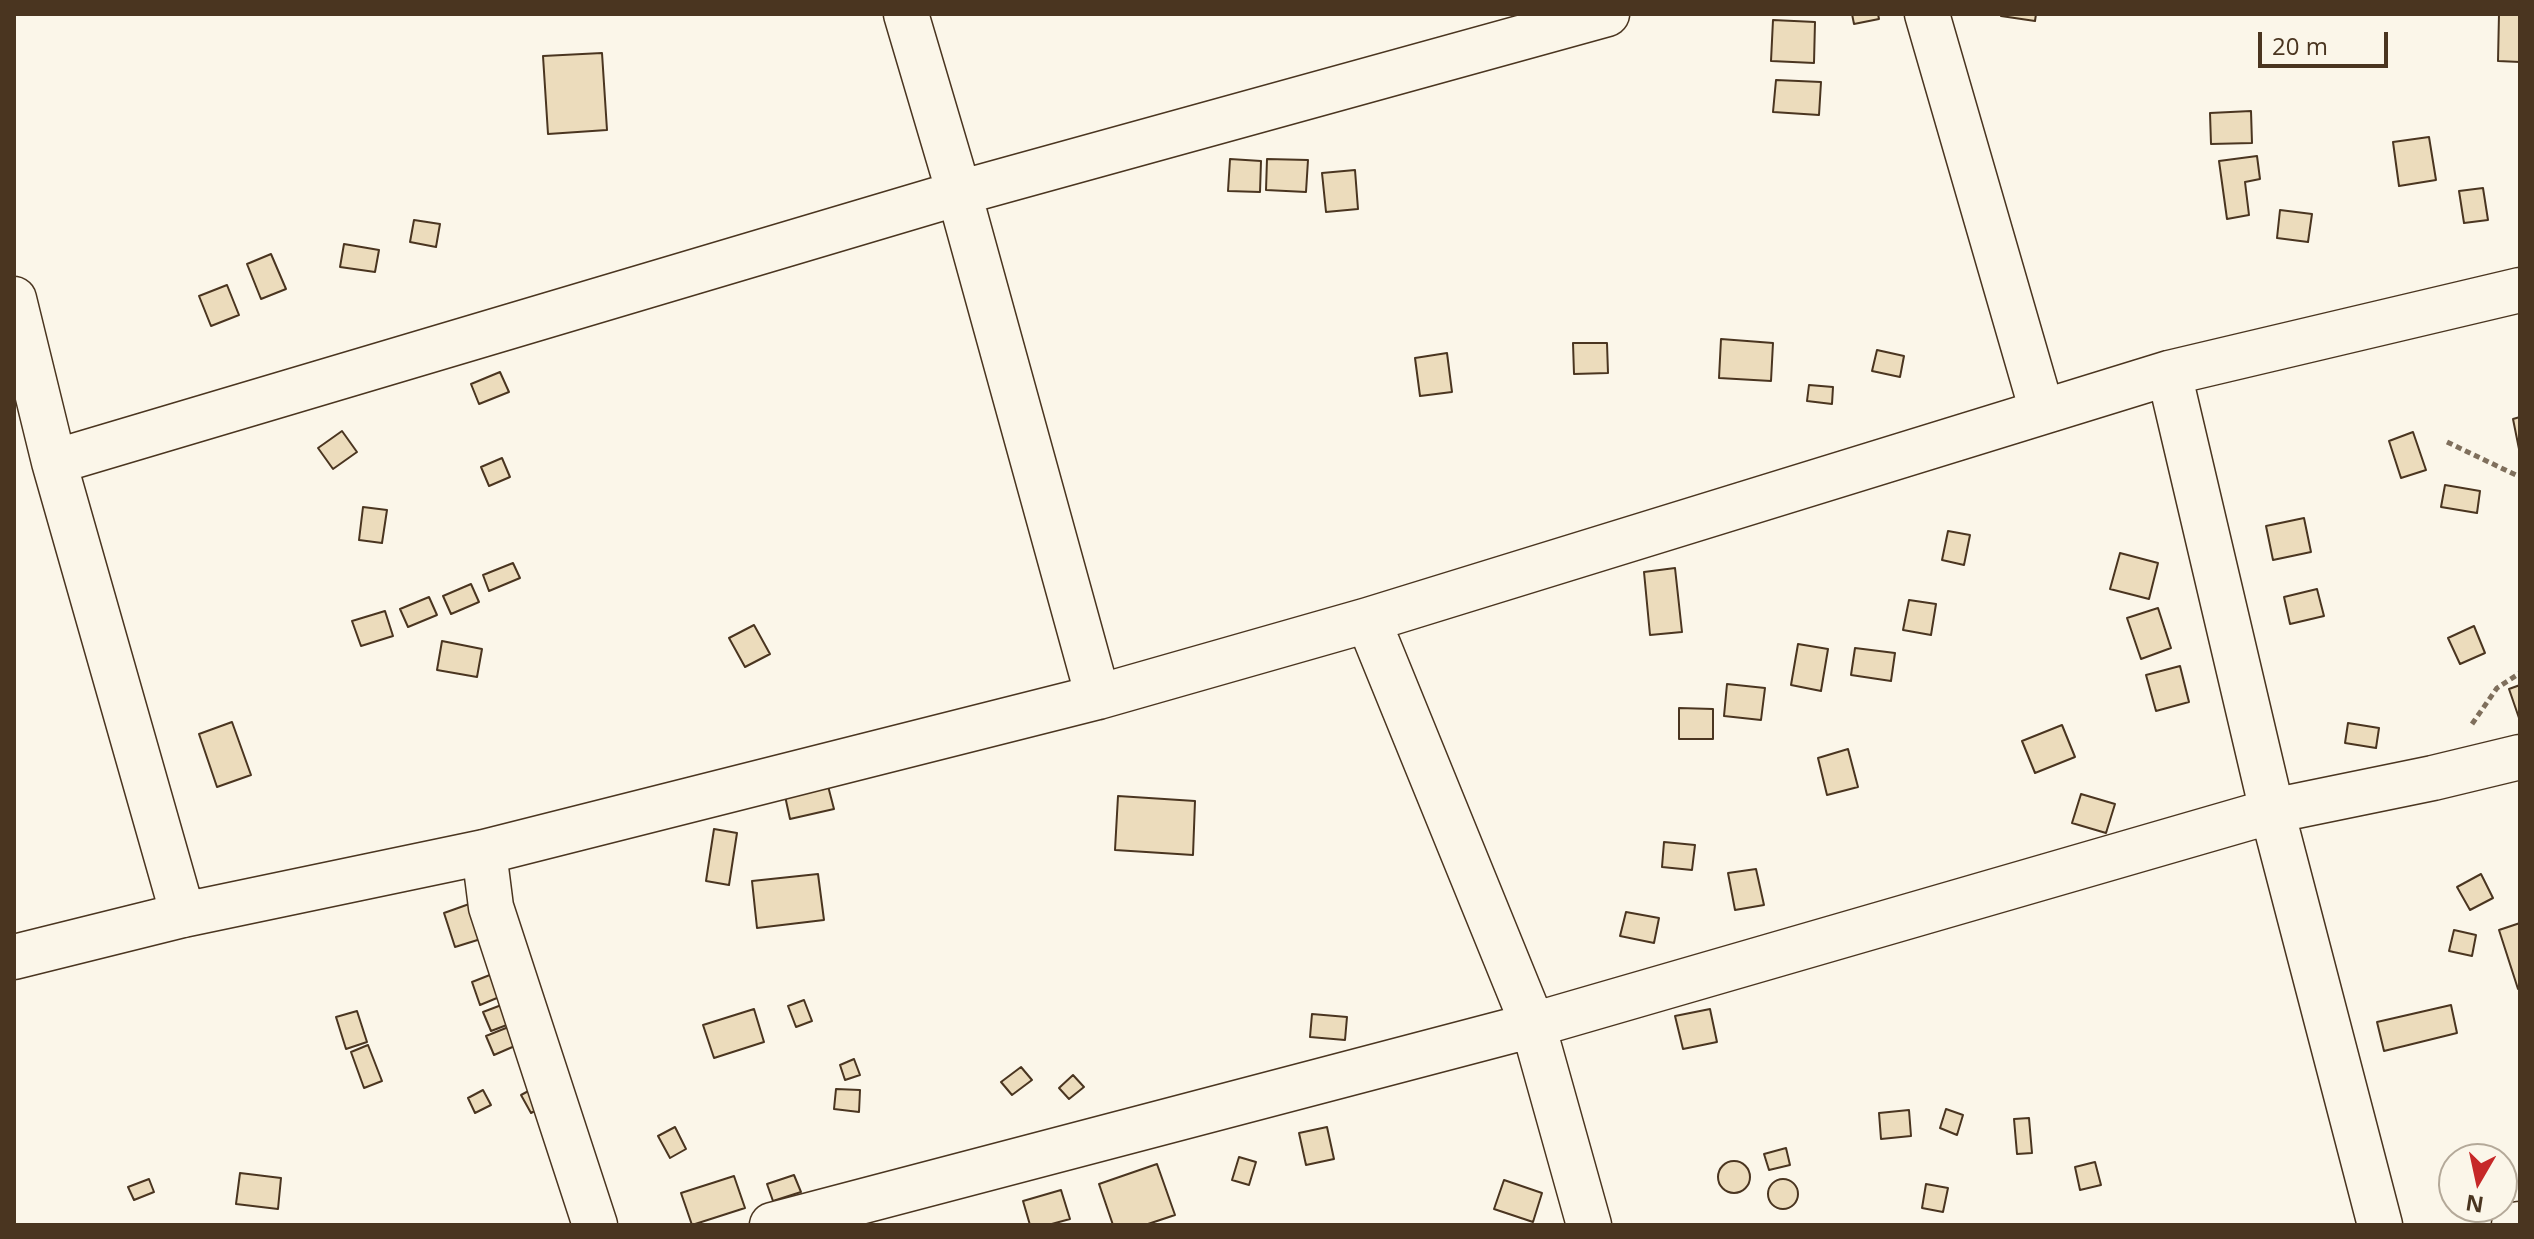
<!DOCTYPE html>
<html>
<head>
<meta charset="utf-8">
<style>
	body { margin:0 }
	#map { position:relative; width:2534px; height:1239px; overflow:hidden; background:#fbf6e9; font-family:"Open Sans",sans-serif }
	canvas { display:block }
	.frame { position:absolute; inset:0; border:16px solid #4a3520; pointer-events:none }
	.north { position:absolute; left:2438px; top:1143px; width:80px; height:80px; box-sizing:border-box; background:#fbf6e9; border:2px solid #b4a999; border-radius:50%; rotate:189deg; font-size:22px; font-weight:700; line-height:32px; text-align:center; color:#4a3520 }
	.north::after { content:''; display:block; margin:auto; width:28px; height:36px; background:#c62828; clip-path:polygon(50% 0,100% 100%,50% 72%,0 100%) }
	.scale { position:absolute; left:2258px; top:32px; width:130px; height:36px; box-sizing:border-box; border:4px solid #4a3520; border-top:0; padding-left:10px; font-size:24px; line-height:28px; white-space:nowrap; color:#4a3520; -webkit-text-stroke:6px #fbf6e9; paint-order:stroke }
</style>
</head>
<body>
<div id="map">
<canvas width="2534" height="1239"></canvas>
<div class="frame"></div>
<div class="north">N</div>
<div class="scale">20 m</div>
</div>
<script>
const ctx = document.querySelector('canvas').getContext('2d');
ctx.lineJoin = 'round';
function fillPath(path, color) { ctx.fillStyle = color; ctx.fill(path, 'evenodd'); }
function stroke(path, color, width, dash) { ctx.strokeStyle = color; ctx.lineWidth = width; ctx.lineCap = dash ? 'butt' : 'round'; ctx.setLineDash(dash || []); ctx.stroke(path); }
const building = new Path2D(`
	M 1852,14 L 1878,14 L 1879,19 L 1854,24 Z
	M 2001,14 L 2036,14 L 2035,21 L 2001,16 Z
	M 2499,14 L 2520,14 L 2520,62 L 2498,61 Z
	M 1773,20 L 1815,22 L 1814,63 L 1771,61 Z
	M 602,53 L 607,130 L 548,134 L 543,56 Z
	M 1776,80 L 1821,82 L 1819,115 L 1773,112 Z
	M 2251,111 L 2252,143 L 2211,144 L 2210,113 Z
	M 2429,137 L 2436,180 L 2399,186 L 2393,142 Z
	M 2257,156 L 2260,179 L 2245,182 L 2249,215 L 2227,219 L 2219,161 Z
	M 1230,159 L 1261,161 L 1260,192 L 1228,191 Z
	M 1267,159 L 1308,160 L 1306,192 L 1266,190 Z
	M 1355,170 L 1358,209 L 1326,212 L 1322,173 Z
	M 2483,188 L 2488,220 L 2464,223 L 2459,191 Z
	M 2280,210 L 2312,214 L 2308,242 L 2277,238 Z
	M 414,220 L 440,224 L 436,247 L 410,242 Z
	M 344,244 L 379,250 L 375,272 L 340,267 Z
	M 271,254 L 286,289 L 261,299 L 247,264 Z
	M 227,285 L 239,315 L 211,326 L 199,296 Z
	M 1721,339 L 1773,343 L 1771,381 L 1719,378 Z
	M 1573,343 L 1607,343 L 1608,373 L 1574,374 Z
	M 1877,350 L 1904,356 L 1900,377 L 1872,371 Z
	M 1447,353 L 1452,392 L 1420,396 L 1415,358 Z
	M 500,372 L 509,392 L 479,404 L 471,384 Z
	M 1809,385 L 1833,387 L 1832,404 L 1807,401 Z
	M 2520,417 L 2520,449 L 2519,449 L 2513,419 Z
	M 342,431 L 357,452 L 333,469 L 318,448 Z
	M 2413,432 L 2426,470 L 2401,478 L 2389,441 Z
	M 502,458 L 510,477 L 489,486 L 481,467 Z
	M 2445,485 L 2480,491 L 2477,513 L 2441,507 Z
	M 363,507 L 387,510 L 382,543 L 359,540 Z
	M 2304,518 L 2311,552 L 2273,560 L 2266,526 Z
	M 1948,531 L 1970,535 L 1964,565 L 1942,560 Z
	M 2120,553 L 2158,563 L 2149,599 L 2110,589 Z
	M 513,563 L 520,578 L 489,591 L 483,575 Z
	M 1675,568 L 1682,632 L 1650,635 L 1644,572 Z
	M 471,584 L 479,602 L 451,614 L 443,596 Z
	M 2317,589 L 2324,616 L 2290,624 L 2284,597 Z
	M 429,597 L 437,615 L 408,627 L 400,609 Z
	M 1909,600 L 1936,604 L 1931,635 L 1903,630 Z
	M 2158,608 L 2171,648 L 2141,659 L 2127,618 Z
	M 385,611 L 393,636 L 361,646 L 352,621 Z
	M 754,625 L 770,654 L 745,667 L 729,638 Z
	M 2474,626 L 2485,653 L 2460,664 L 2448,638 Z
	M 442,641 L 482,649 L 477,677 L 437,670 Z
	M 1798,644 L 1828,649 L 1821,691 L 1791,685 Z
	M 1855,648 L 1895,653 L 1891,681 L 1851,675 Z
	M 2180,666 L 2189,702 L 2156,711 L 2146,675 Z
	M 1727,684 L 1765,688 L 1761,720 L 1724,716 Z
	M 2520,685 L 2520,717 L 2519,718 L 2509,689 Z
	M 1679,708 L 1713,709 L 1713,739 L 1679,739 Z
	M 232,722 L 251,775 L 217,787 L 199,734 Z
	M 2348,723 L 2379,728 L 2376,748 L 2345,743 Z
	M 2062,725 L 2075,757 L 2035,773 L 2022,741 Z
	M 1848,749 L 1858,787 L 1827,795 L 1818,758 Z
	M 828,786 L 834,809 L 790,819 L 785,796 Z
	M 2081,794 L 2115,804 L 2106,833 L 2072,823 Z
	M 1118,796 L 1195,801 L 1193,855 L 1115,850 Z
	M 714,829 L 737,833 L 729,885 L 706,881 Z
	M 1664,842 L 1695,845 L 1692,870 L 1662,867 Z
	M 1756,869 L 1764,905 L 1735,910 L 1728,873 Z
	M 818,874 L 824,920 L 757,928 L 752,881 Z
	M 2481,874 L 2493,898 L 2470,910 L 2457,887 Z
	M 472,903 L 484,938 L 455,947 L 444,913 Z
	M 1626,912 L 1659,918 L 1654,943 L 1620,936 Z
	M 2520,923 L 2520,989 L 2518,989 L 2499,930 Z
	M 2454,930 L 2476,935 L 2472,956 L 2449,951 Z
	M 500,971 L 509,993 L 480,1005 L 472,982 Z
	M 804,1000 L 812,1021 L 796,1027 L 788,1006 Z
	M 512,1001 L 520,1020 L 491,1031 L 483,1012 Z
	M 2451,1005 L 2457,1033 L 2384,1051 L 2377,1022 Z
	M 754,1009 L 764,1042 L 714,1058 L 703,1025 Z
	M 1710,1009 L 1717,1042 L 1683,1049 L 1675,1016 Z
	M 357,1011 L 367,1042 L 346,1049 L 336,1017 Z
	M 1312,1014 L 1347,1017 L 1345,1040 L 1310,1037 Z
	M 516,1024 L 524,1042 L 494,1055 L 486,1036 Z
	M 368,1045 L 382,1081 L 364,1088 L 351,1052 Z
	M 854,1059 L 860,1075 L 845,1080 L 840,1065 Z
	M 1021,1067 L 1032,1080 L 1012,1095 L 1001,1082 Z
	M 1073,1075 L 1084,1087 L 1069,1099 L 1059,1088 Z
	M 534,1088 L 544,1106 L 531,1113 L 521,1095 Z
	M 836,1089 L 860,1090 L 859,1112 L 834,1109 Z
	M 483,1090 L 491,1105 L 475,1113 L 468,1098 Z
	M 1946,1109 L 1963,1115 L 1957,1135 L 1940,1128 Z
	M 1909,1110 L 1911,1136 L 1881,1139 L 1879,1113 Z
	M 2029,1118 L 2032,1153 L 2017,1154 L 2014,1119 Z
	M 675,1127 L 686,1149 L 670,1158 L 658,1136 Z
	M 1327,1127 L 1334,1159 L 1306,1165 L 1299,1133 Z
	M 1786,1148 L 1790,1165 L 1769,1170 L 1764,1154 Z
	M 1239,1157 L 1256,1162 L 1249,1185 L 1232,1180 Z
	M1718 1177a16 16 0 1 1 32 0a16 16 0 1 1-32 0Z
	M 2095,1162 L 2101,1185 L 2080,1190 L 2075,1167 Z
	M 1157,1164 L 1175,1215 L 1145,1225 L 1113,1225 L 1099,1184 Z
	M 240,1173 L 281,1178 L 278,1209 L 236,1204 Z
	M 794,1175 L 801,1192 L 773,1201 L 767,1184 Z
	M 734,1176 L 745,1208 L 692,1225 L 681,1193 Z
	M 149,1179 L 154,1192 L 134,1200 L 128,1187 Z
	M1768 1194a15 15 0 1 1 30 0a15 15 0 1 1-30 0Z
	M 1504,1180 L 1542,1193 L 1533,1222 L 1494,1209 Z
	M 1926,1184 L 1948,1188 L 1943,1212 L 1922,1208 Z
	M 1061,1190 L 1070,1219 L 1048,1225 L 1030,1225 L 1023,1201 Z`);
const path = new Path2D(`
	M 2447,442 L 2520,477
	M 2472,724 L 2497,688 L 2520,673`);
const minor = new Path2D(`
	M 906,14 L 959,193 L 1098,697
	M 1927,14 L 2042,411
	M 14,299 L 54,462 L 183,915
	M 2169,373 L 2272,811 L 2380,1225
	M 54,462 L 959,193 L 1607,14
	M 1368,620 L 1533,1025 L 1589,1225
	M 484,852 L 491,907 L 595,1225
	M 14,957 L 183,915 L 484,852 L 1098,697 L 1368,620 L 2169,373 L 2520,290
	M 772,1225 L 1533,1025 L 2272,811 L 2433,778 L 2520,757
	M 2514,1225 L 2520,1224`);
fillPath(building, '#ecdcbc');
stroke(building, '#4a3520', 2);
stroke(minor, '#4a3520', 47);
stroke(path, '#7f6f5c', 5, [6, 4]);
stroke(minor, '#fbf6e9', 44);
</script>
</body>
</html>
